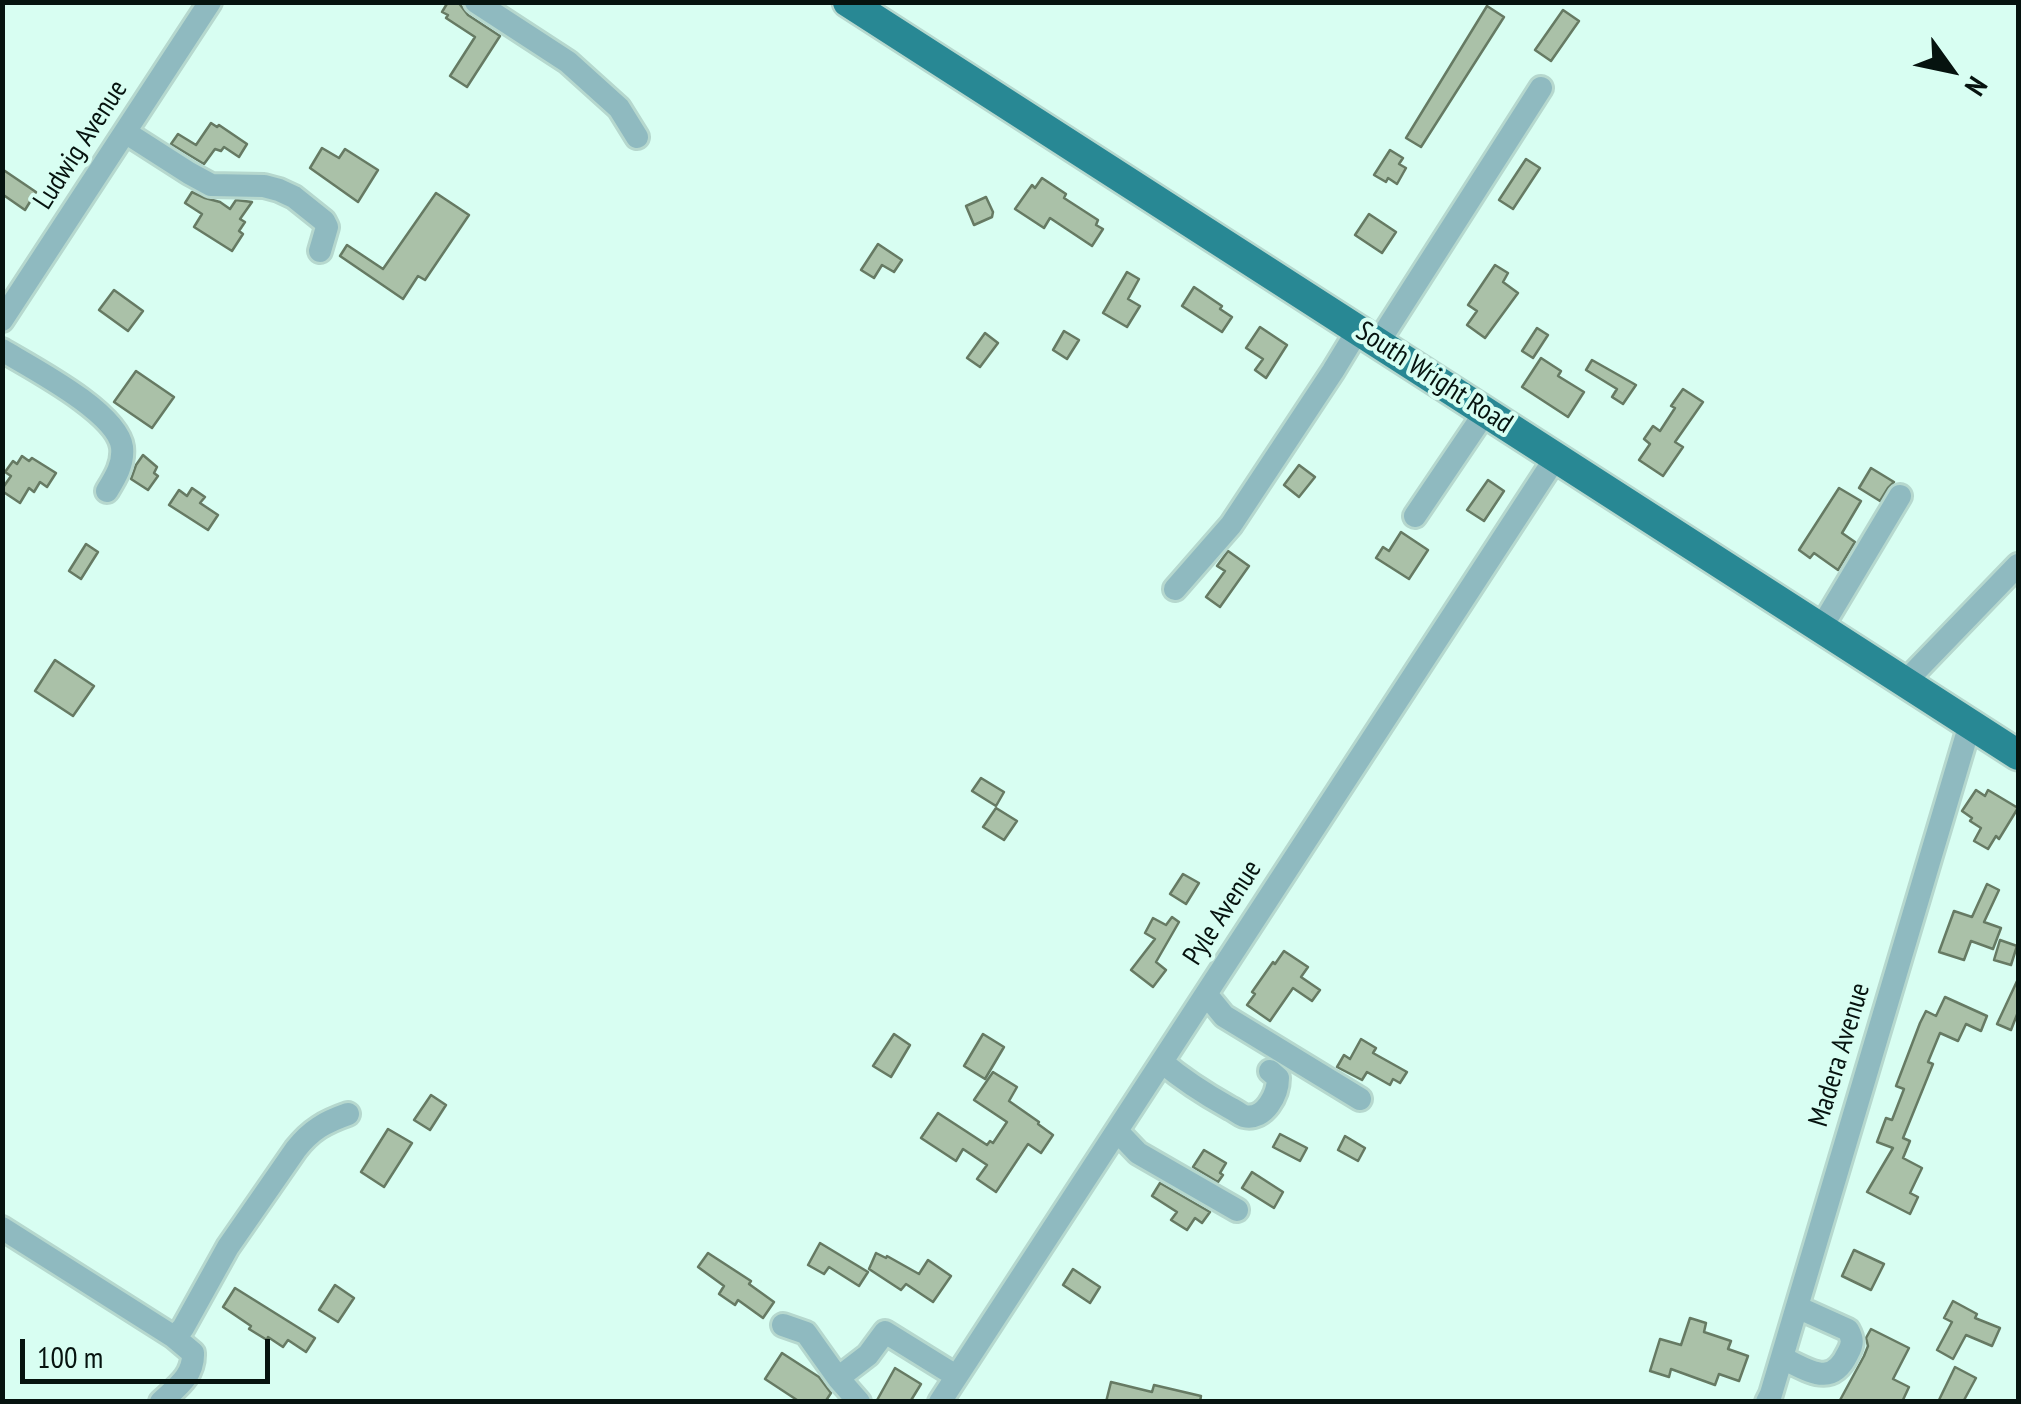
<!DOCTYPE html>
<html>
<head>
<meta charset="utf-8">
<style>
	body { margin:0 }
	#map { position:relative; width:2021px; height:1404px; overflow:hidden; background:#d8fef2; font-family:"PT Sans Narrow",sans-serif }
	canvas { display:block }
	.frame { position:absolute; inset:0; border:5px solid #06130f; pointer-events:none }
	.north { position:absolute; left:1901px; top:20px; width:100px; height:100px; -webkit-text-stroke:8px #d8fef2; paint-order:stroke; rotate:123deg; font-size:28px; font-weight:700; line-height:40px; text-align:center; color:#06130f }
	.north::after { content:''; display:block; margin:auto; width:35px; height:45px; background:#06130f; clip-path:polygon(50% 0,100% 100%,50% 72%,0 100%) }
	.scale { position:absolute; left:20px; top:1339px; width:250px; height:45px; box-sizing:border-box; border:5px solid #06130f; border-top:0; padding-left:12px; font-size:30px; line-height:35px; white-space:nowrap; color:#06130f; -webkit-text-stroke:8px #d8fef2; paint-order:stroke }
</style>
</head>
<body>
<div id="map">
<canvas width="2021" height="1404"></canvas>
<div class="frame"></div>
<div class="north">N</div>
<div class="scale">100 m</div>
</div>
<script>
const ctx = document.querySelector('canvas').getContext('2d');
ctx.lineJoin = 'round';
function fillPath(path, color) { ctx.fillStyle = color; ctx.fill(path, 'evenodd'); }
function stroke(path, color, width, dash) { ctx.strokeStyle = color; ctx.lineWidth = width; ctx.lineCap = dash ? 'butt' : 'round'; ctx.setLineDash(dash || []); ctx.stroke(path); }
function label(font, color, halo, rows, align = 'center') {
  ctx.font = font + ' "PT Sans Narrow",sans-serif'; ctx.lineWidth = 8; ctx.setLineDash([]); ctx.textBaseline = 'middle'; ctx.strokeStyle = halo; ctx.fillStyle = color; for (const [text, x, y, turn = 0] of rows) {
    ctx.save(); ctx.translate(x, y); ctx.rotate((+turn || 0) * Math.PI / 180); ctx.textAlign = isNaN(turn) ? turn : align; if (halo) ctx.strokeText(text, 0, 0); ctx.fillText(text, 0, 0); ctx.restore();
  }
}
const building = new Path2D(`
	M 448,2 L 458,2 L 468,15 L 500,36 L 467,87 L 450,76 L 475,37 L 446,18 L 448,15 L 442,12 Z
	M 1487,6 L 1504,17 L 1421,147 L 1406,138 Z
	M 1563,10 L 1579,21 L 1551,61 L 1535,50 Z
	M 211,123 L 217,127 L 219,125 L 247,144 L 239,157 L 224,147 L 221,151 L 215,149 L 204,164 L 171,144 L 178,134 L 196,145 Z
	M 322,148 L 339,158 L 345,149 L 378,170 L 358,202 L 310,168 Z
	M 1390,150 L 1403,158 L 1399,164 L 1406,168 L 1397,184 L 1388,178 L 1386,182 L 1374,175 Z
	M 1526,159 L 1540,168 L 1513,209 L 1499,200 Z
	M 2,169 L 36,192 L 25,210 L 2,194 Z
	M 1042,178 L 1066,194 L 1064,198 L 1098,220 L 1096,225 L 1103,229 L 1092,246 L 1050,218 L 1044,228 L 1015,209 L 1032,185 L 1035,188 Z
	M 192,192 L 205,198 L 220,202 L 230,209 L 236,200 L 252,202 L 240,219 L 245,222 L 239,231 L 243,234 L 232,251 L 194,227 L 202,214 L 185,203 Z
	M 436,193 L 469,215 L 425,280 L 418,276 L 403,299 L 340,256 L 347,245 L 383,269 Z
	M 986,197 L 993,212 L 992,217 L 974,225 L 966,206 Z
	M 1369,214 L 1396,232 L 1382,253 L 1355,235 Z
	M 878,244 L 902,260 L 894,272 L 882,265 L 874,278 L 861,270 Z
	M 1495,265 L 1508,273 L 1503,282 L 1518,293 L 1485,338 L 1467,325 L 1477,311 L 1468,305 Z
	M 1127,272 L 1139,279 L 1128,299 L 1140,306 L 1127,327 L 1103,313 Z
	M 1194,287 L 1222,306 L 1220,309 L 1232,317 L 1222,332 L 1182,306 Z
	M 114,290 L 143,311 L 128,331 L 99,310 Z
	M 1260,327 L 1287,345 L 1266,378 L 1255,370 L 1263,359 L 1246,348 Z
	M 1537,328 L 1548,335 L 1533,358 L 1522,351 Z
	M 1064,331 L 1079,340 L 1067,359 L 1053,350 Z
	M 985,333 L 998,343 L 980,367 L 967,358 Z
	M 1541,358 L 1561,371 L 1558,376 L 1584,392 L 1568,417 L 1522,387 Z
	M 1592,360 L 1636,385 L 1623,404 L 1612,397 L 1617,389 L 1586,370 Z
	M 136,371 L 174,397 L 152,428 L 114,402 Z
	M 1683,389 L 1703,402 L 1675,442 L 1683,447 L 1663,476 L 1639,460 L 1650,444 L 1644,439 L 1653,426 L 1660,431 L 1675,408 L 1671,406 Z
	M 143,455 L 157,467 L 154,473 L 158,476 L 148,490 L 131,479 L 136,465 Z
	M 22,456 L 29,461 L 32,458 L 56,473 L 47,487 L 40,482 L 34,492 L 29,488 L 20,503 L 2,491 L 2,489 L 11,476 L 5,472 L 13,461 L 17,464 Z
	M 1299,465 L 1315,477 L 1299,497 L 1284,485 Z
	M 1871,468 L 1894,482 L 1888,488 L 1880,501 L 1859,488 Z
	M 1488,480 L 1504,491 L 1484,521 L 1467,510 Z
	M 192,488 L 205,497 L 200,503 L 218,515 L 208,530 L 169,505 L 179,490 L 187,496 Z
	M 1839,488 L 1861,501 L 1842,533 L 1855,542 L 1838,570 L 1814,553 L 1810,558 L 1799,550 Z
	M 1401,532 L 1428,550 L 1409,579 L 1376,558 L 1383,547 L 1389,551 Z
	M 86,544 L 98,552 L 81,579 L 69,571 Z
	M 1228,551 L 1249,566 L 1220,607 L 1206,597 L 1225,571 L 1217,566 Z
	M 55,660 L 94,686 L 73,716 L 35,691 Z
	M 981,778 L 1004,792 L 996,806 L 972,791 Z
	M 1976,790 L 1985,796 L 1988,790 L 2018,808 L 1999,839 L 1996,836 L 1988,849 L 1974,841 L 1981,828 L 1970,821 L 1972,818 L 1962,811 Z
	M 996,808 L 1017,821 L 1004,840 L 983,827 Z
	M 1183,874 L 1199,883 L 1186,904 L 1170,894 Z
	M 1987,884 L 1999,890 L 1984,922 L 2001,928 L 1993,949 L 1971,941 L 1964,960 L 1939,952 L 1954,911 L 1972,917 Z
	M 1172,917 L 1179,922 L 1156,962 L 1166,970 L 1153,987 L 1131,970 L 1155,939 L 1145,933 L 1153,918 L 1166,925 Z
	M 2000,940 L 2017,946 L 2011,965 L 1994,960 Z
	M 1284,951 L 1308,967 L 1301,977 L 1320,990 L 1312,1001 L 1293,988 L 1270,1021 L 1247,1005 L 1255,994 L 1252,992 L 1273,962 L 1275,964 Z
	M 2018,979 L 2018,1012 L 2011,1030 L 1997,1024 Z
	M 1945,997 L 1987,1016 L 1981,1031 L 1966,1024 L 1958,1041 L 1940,1033 L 1928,1062 L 1933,1064 L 1903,1138 L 1910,1141 L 1903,1158 L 1922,1168 L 1910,1193 L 1918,1197 L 1910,1214 L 1867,1192 L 1893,1148 L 1877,1142 L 1886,1118 L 1892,1120 L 1904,1089 L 1896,1086 L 1920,1023 L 1926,1011 L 1936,1016 Z
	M 894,1034 L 910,1045 L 891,1077 L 873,1066 Z
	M 983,1034 L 1004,1047 L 985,1079 L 964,1066 Z
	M 1361,1039 L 1376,1048 L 1373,1053 L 1407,1072 L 1400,1083 L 1393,1079 L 1390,1085 L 1367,1072 L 1362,1080 L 1337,1067 L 1344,1055 L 1350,1059 Z
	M 993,1072 L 1017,1087 L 1009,1101 L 1039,1122 L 1038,1124 L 1053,1135 L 1041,1153 L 1028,1144 L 996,1192 L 977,1179 L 987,1165 L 963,1149 L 956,1161 L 921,1138 L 938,1113 L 987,1145 L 990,1141 L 993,1143 L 1007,1122 L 974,1100 Z
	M 431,1095 L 446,1105 L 430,1130 L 414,1120 Z
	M 388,1129 L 412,1143 L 384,1187 L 361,1172 Z
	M 1280,1134 L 1307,1148 L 1300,1161 L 1273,1147 Z
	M 1345,1136 L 1365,1148 L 1358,1161 L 1338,1150 Z
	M 1204,1150 L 1226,1163 L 1220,1173 L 1223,1175 L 1218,1182 L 1193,1167 Z
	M 1252,1172 L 1283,1192 L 1274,1208 L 1242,1188 Z
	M 1160,1183 L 1210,1212 L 1202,1223 L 1195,1218 L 1187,1230 L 1171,1220 L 1177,1212 L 1152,1196 Z
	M 820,1243 L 868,1272 L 859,1286 L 829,1267 L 824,1274 L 808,1265 Z
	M 1854,1250 L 1884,1264 L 1871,1290 L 1842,1276 Z
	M 708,1253 L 751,1281 L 749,1284 L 774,1302 L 763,1318 L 738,1300 L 735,1305 L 719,1294 L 724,1286 L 698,1267 Z
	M 876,1253 L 886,1258 L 887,1256 L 919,1274 L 928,1260 L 951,1276 L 933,1302 L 906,1284 L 901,1290 L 869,1269 Z
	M 1073,1269 L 1100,1287 L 1090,1303 L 1063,1285 Z
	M 335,1285 L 354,1298 L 338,1322 L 319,1310 Z
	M 235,1288 L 315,1338 L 306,1352 L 288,1340 L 283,1347 L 268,1337 L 267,1340 L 249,1329 L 251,1326 L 223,1307 Z
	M 1953,1301 L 1977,1314 L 1975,1318 L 2000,1328 L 1992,1346 L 1966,1335 L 1953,1359 L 1937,1350 L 1952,1322 L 1944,1318 Z
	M 1690,1318 L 1706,1323 L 1704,1332 L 1731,1341 L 1728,1349 L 1748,1356 L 1739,1381 L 1719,1374 L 1715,1385 L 1671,1369 L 1669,1377 L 1650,1371 L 1660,1339 L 1681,1345 Z
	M 1871,1329 L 1909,1348 L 1893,1379 L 1909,1387 L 1902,1402 L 1839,1402 L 1864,1356 L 1868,1346 L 1866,1338 Z
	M 782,1353 L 819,1377 L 831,1393 L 825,1402 L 800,1402 L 765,1379 Z
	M 1955,1367 L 1976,1378 L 1963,1402 L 1938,1402 Z
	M 895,1368 L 921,1384 L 910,1402 L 876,1402 Z
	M 1111,1382 L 1152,1392 L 1154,1385 L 1201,1396 L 1200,1402 L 1106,1402 Z`);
const minor = new Path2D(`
	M 476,2 L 568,62 L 619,108 L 637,137
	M 125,132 L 189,173 L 211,185 L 264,186 L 279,190 L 294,197 L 324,221 L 327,227 L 320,251
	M 2,320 L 210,2
	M 1378,343 L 1541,88
	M 2,350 C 32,368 117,412 122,447 C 124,464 115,478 107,491
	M 1415,516 L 1486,411
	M 1175,589 L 1231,525 L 1333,371 L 1358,330
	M 1821,628 L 1900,496
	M 1905,682 L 2018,565
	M 1206,994 L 1224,1016 L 1360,1099
	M 1162,1062 C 1183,1080 1205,1094 1230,1108 C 1235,1110 1239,1114 1244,1116 C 1265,1121 1278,1094 1278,1078 L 1270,1071
	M 1117,1131 L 1138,1153 L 1237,1210
	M 2,1228 L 174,1337 L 193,1353 C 194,1376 177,1387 161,1402
	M 783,1325 L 806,1333 L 838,1378 L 868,1355 L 885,1332 L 956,1376
	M 174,1337 L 183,1328 L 228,1247 L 296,1149 C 311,1130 325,1122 348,1114
	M 1782,1358 C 1809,1370 1831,1389 1848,1353 C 1853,1344 1853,1339 1848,1330 L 1797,1307
	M 838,1378 L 859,1402
	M 940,1402 L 1556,457
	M 1767,1402 L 1771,1394 L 1970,724`);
const major = new Path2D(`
	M 848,2 L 2018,755`);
const streetNames = [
	["Ludwig Avenue",81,145,-57],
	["South Wright Road",1434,378,33],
	["Pyle Avenue",1223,913,-57],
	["Madera Avenue",1840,1055,-73]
];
fillPath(building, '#aac1a8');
stroke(building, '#667a63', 2.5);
stroke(minor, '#b6d8ce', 28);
stroke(major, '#b6d8ce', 35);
stroke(minor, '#8fbac0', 22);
stroke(major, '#288894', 30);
label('28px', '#06130f', '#d8fef2', streetNames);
</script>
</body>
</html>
